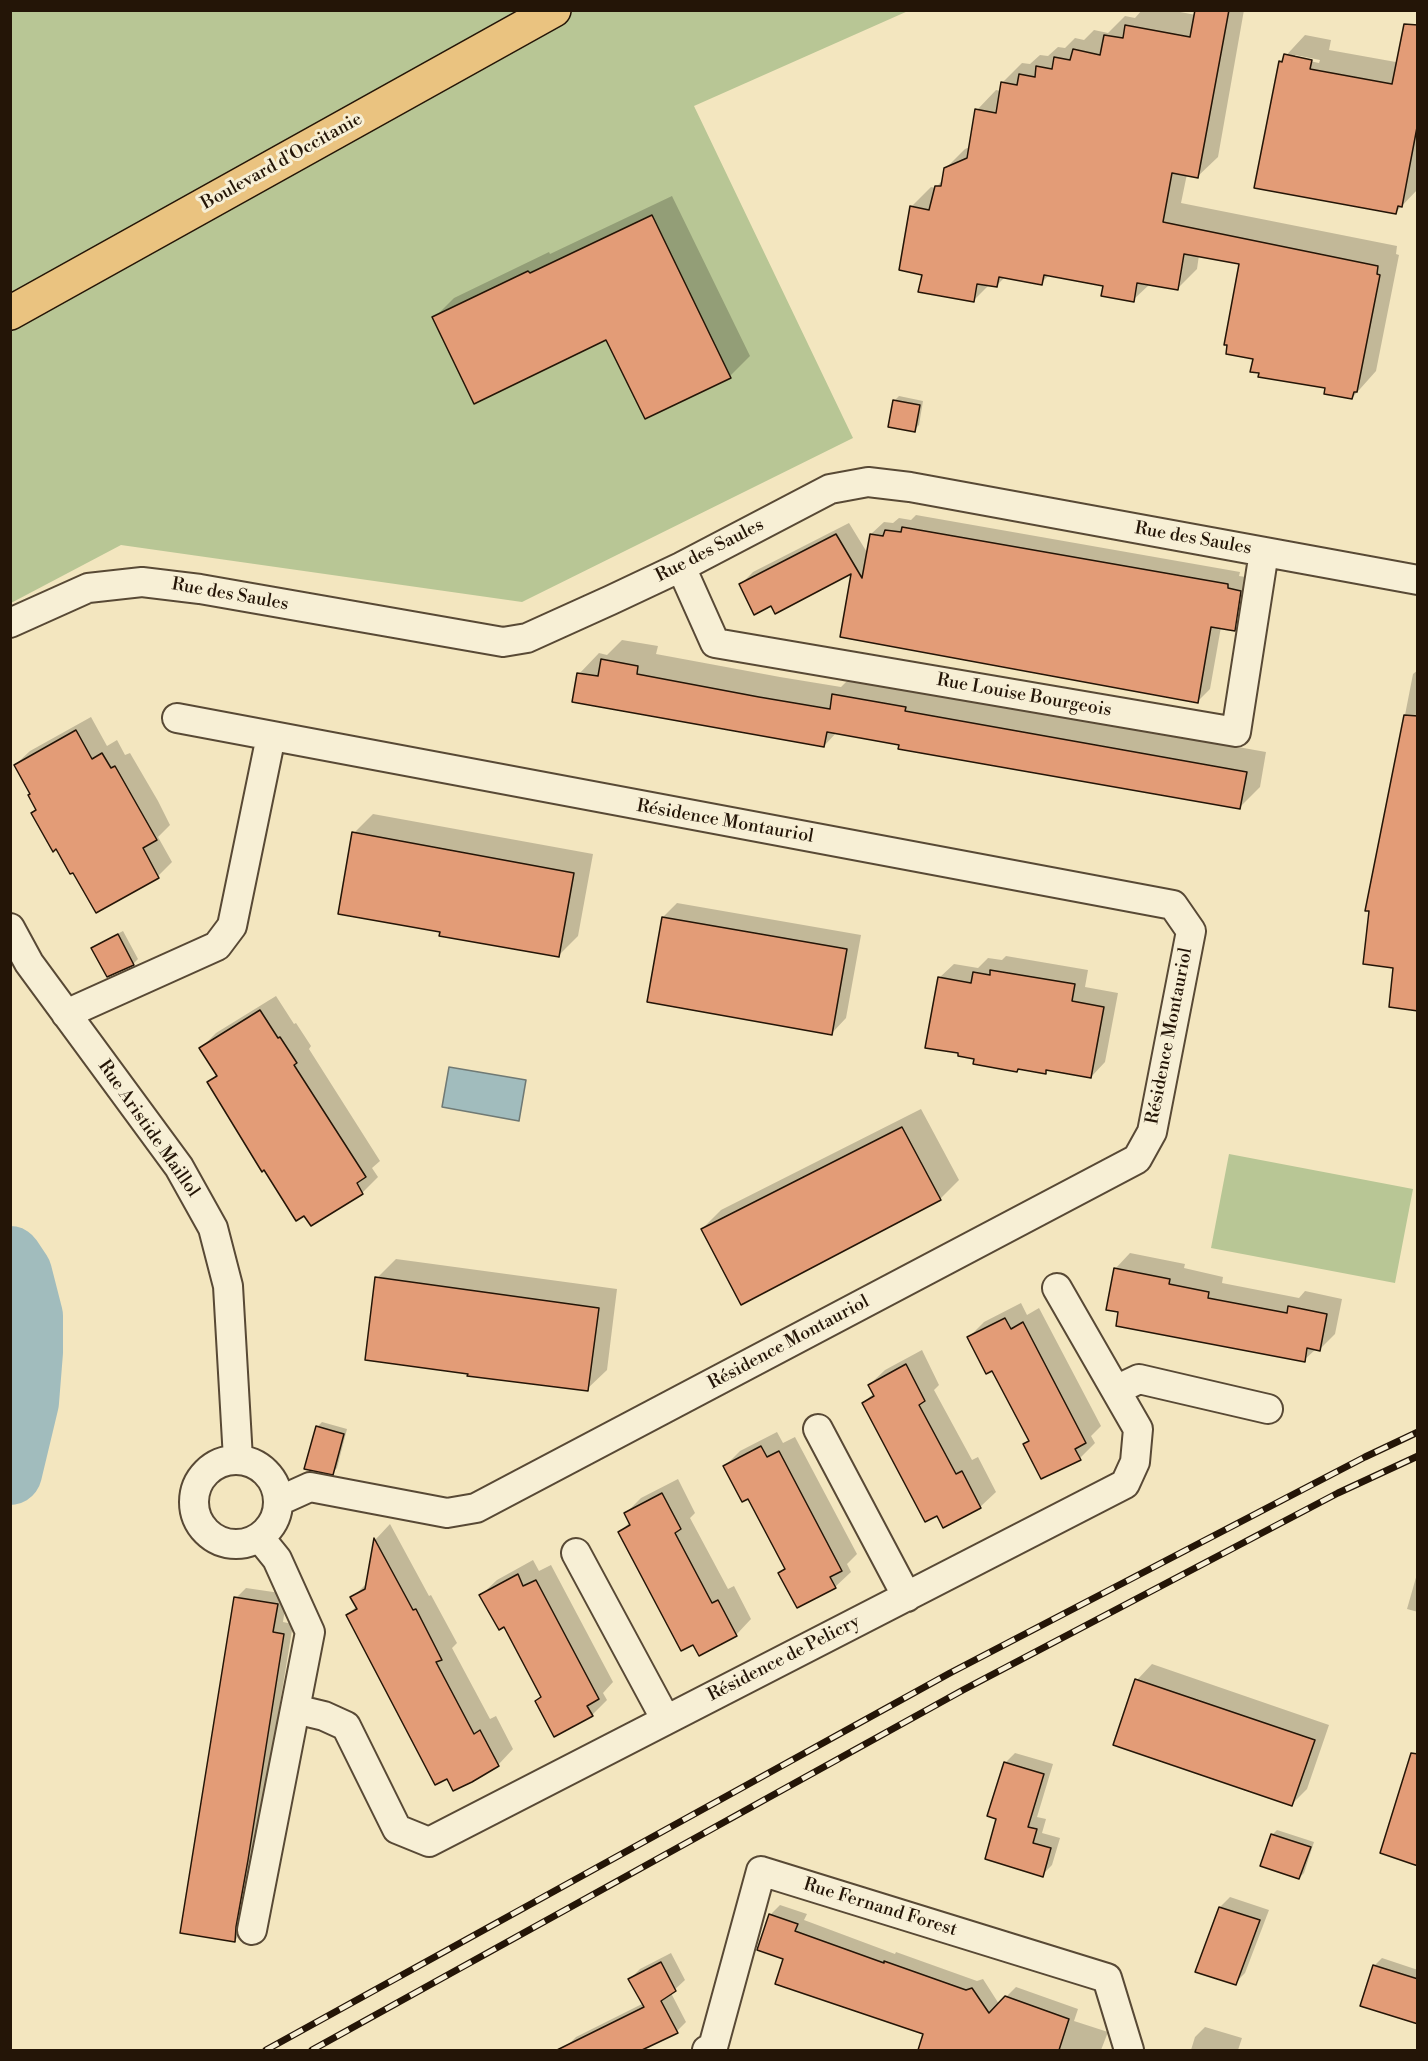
<!DOCTYPE html>
<html>
<head>
<meta charset="utf-8">
<style>
	body { margin:0 }
	#map { position:relative; width:1428px; height:2061px; overflow:hidden; background:#f3e6bf; font-family:"Libre Bodoni",serif }
	canvas { display:block }
	.frame { position:absolute; inset:0; border:12px solid #241507; pointer-events:none }
</style>
</head>
<body>
<div id="map">
<canvas width="1428" height="2061"></canvas>
<div class="frame"></div>
</div>
<script>
const ctx = document.querySelector('canvas').getContext('2d');
ctx.lineJoin = 'round';
function fillPath(path, color) { ctx.fillStyle = color; ctx.fill(path, 'evenodd'); }
function stroke(path, color, width, dash) { ctx.strokeStyle = color; ctx.lineWidth = width; ctx.lineCap = dash ? 'butt' : 'round'; ctx.setLineDash(dash || []); ctx.stroke(path); }
function label(font, color, halo, rows, align = 'center') {
  ctx.font = font + ' "Libre Bodoni",serif'; ctx.lineWidth = 6; ctx.setLineDash([]); ctx.textBaseline = 'middle'; ctx.strokeStyle = halo; ctx.fillStyle = color; for (const [text, x, y, turn = 0] of rows) {
    ctx.save(); ctx.translate(x, y); ctx.rotate((+turn || 0) * Math.PI / 180); ctx.textAlign = isNaN(turn) ? turn : align; if (halo) ctx.strokeText(text, 0, 0); ctx.fillText(text, 0, 0); ctx.restore();
  }
}
const green = new Path2D(`
	M 11,11 L 908,11 L 694,106 L 853,438 L 522,602 L 121,545 L 11,603 Z
	M 1229,1154 L 1413,1189 L 1395,1283 L 1211,1248 Z`);
const water = new Path2D(`
	M 449,1067 L 526,1080 L 519,1121 L 442,1107 Z`);
const shadow = new Path2D(`
	M 1142,10 L 1170,10 L 1196,15 L 1196,10 L 1244,10 L 1218,157 L 1198,176 L 1187,174 L 1181,203 L 1397,246 L 1396,254 L 1399,255 L 1376,371 L 1352,398 L 1255,358 L 1240,263 L 1199,255 L 1197,269 L 1177,289 L 1150,284 L 1133,300 L 1105,285 L 1050,274 L 1041,283 L 1006,276 L 996,286 L 989,285 L 973,301 L 923,274 L 911,207 L 931,187 L 936,188 L 943,179 L 945,169 L 965,149 L 970,147 L 977,110 L 996,90 L 1001,91 L 1002,83 L 1022,63 L 1030,64 L 1040,55 L 1048,56 L 1058,47 L 1065,48 L 1075,38 L 1084,40 L 1094,30 L 1108,33 L 1125,16 L 1135,18 Z
	M 1305,35 L 1331,40 L 1329,50 L 1407,64 L 1418,57 L 1418,189 L 1396,212 L 1280,62 ZM 1295,55 L 1320,60 L 1319,63 L 1295,58 Z
	M 672,196 L 750,356 L 730,376 L 607,338 L 434,318 L 454,298 L 549,252 L 550,254 Z
	M 899,396 L 923,401 L 919,425 L 914,430 L 894,401 Z
	M 916,515 L 1240,572 L 1239,576 L 1253,578 L 1247,617 L 1234,629 L 1221,627 L 1210,689 L 1197,702 L 841,636 L 853,571 L 772,604 L 740,585 L 753,572 L 849,523 L 868,554 L 871,534 L 884,522 L 893,523 L 899,518 L 911,520 Z
	M 622,640 L 658,646 L 656,654 L 780,677 L 841,687 L 854,674 L 924,691 L 1266,752 L 1260,787 L 1240,807 L 837,732 L 824,746 L 579,674 L 599,653 L 607,655 Z
	M 1418,670 L 1418,1009 L 1395,967 L 1370,910 L 1367,910 L 1413,674 Z
	M 91,717 L 107,746 L 117,740 L 125,755 L 130,753 L 158,801 L 170,825 L 158,837 L 172,862 L 158,876 L 97,911 L 37,809 L 32,794 L 15,765 L 30,751 Z
	M 373,814 L 593,854 L 578,936 L 559,955 L 441,931 L 354,833 Z
	M 677,903 L 861,935 L 846,1018 L 832,1033 L 663,917 Z
	M 123,931 L 138,959 L 133,964 L 93,949 L 98,944 Z
	M 1006,956 L 1088,970 L 1085,987 L 1118,993 L 1105,1062 L 1091,1077 L 1048,1069 L 1045,1072 L 976,1058 L 939,978 L 954,964 L 978,968 L 988,958 L 1002,960 Z
	M 276,996 L 294,1024 L 296,1023 L 311,1046 L 309,1049 L 380,1161 L 372,1168 L 378,1177 L 362,1193 L 312,1224 L 209,1082 L 217,1074 L 201,1048 L 216,1033 Z
	M 921,1109 L 959,1180 L 940,1199 L 702,1229 L 721,1210 Z
	M 1130,1253 L 1185,1264 L 1184,1268 L 1223,1277 L 1222,1283 L 1299,1298 L 1305,1291 L 1342,1299 L 1335,1334 L 1319,1350 L 1316,1349 L 1304,1360 L 1120,1311 L 1115,1269 Z
	M 396,1259 L 617,1289 L 607,1370 L 587,1389 L 469,1372 L 377,1278 Z
	M 1021,1303 L 1027,1315 L 1039,1308 L 1101,1426 L 1091,1436 L 1095,1443 L 1080,1458 L 1025,1444 L 1030,1440 L 992,1369 L 969,1337 L 984,1322 Z
	M 922,1350 L 939,1385 L 934,1390 L 972,1460 L 978,1457 L 996,1492 L 980,1507 L 943,1526 L 863,1403 L 874,1393 L 869,1385 L 885,1370 Z
	M 322,1422 L 347,1429 L 337,1468 L 332,1473 L 317,1427 Z
	M 777,1432 L 783,1443 L 795,1437 L 857,1554 L 847,1564 L 851,1572 L 835,1587 L 780,1573 L 786,1568 L 749,1497 L 725,1466 L 740,1451 Z
	M 678,1479 L 695,1513 L 690,1518 L 728,1589 L 734,1586 L 751,1619 L 736,1635 L 620,1532 L 630,1522 L 625,1514 L 641,1498 Z
	M 390,1524 L 429,1596 L 431,1595 L 457,1643 L 452,1648 L 490,1719 L 496,1716 L 513,1749 L 498,1765 L 347,1615 L 357,1606 L 352,1598 L 368,1582 L 376,1539 Z
	M 533,1560 L 539,1571 L 551,1565 L 613,1682 L 603,1693 L 607,1700 L 592,1715 L 542,1696 L 505,1625 L 481,1595 L 497,1580 Z
	M 1417,1574 L 1418,1574 L 1418,1612 L 1407,1609 Z
	M 246,1588 L 287,1594 L 283,1622 L 293,1624 L 245,1916 L 245,1930 L 235,1940 L 236,1598 Z
	M 1152,1664 L 1329,1725 L 1307,1789 L 1291,1805 L 1137,1680 Z
	M 1015,1753 L 1053,1764 L 1037,1817 L 1046,1819 L 1042,1833 L 1060,1838 L 1052,1865 L 1042,1875 L 998,1818 L 1005,1763 Z
	M 1277,1830 L 1314,1842 L 1304,1873 L 1299,1878 L 1272,1835 Z
	M 1230,1897 L 1269,1910 L 1245,1973 L 1235,1983 L 1220,1907 Z
	M 780,1905 L 807,1914 L 804,1920 L 895,1954 L 896,1952 L 977,1981 L 983,1979 L 999,2004 L 1016,1987 L 1078,2009 L 1074,2021 L 1108,2032 L 1101,2050 L 920,2050 L 925,2033 L 785,1958 L 770,1915 Z
	M 671,1953 L 685,1980 L 671,1993 L 686,2022 L 677,2031 L 638,2050 L 568,2050 L 566,2047 L 576,2037 L 644,2003 L 630,1979 L 640,1969 Z
	M 1382,1958 L 1418,1970 L 1418,2022 L 1374,1966 Z
	M 1205,2027 L 1242,2038 L 1238,2050 L 1191,2050 L 1195,2037 Z`);
const river = new Path2D(`
	M 10,1258 L 20,1273 L 31,1316 L 31,1352 L 27,1402 L 10,1473`);
const building = new Path2D(`
	M 1195,10 L 1229,10 L 1198,178 L 1172,173 L 1163,222 L 1378,266 L 1377,274 L 1380,275 L 1357,392 L 1354,392 L 1352,399 L 1324,394 L 1325,388 L 1258,377 L 1259,373 L 1250,372 L 1253,359 L 1226,354 L 1227,345 L 1224,345 L 1239,264 L 1184,254 L 1178,290 L 1137,283 L 1134,302 L 1101,296 L 1103,286 L 1044,275 L 1042,285 L 999,277 L 997,287 L 977,284 L 974,302 L 918,292 L 922,275 L 899,270 L 910,206 L 929,210 L 935,186 L 941,186 L 944,168 L 967,158 L 975,109 L 996,113 L 1001,82 L 1017,85 L 1019,74 L 1035,77 L 1036,66 L 1052,69 L 1054,57 L 1070,60 L 1073,49 L 1100,55 L 1104,35 L 1123,38 L 1125,25 L 1190,37 Z
	M 1404,24 L 1418,25 L 1418,122 L 1402,207 L 1398,206 L 1396,214 L 1254,188 L 1279,61 L 1282,62 L 1284,54 L 1312,60 L 1310,69 L 1392,84 Z
	M 652,215 L 731,378 L 645,419 L 606,340 L 474,404 L 432,317 L 528,271 L 530,273 Z
	M 893,400 L 920,405 L 915,432 L 888,427 Z
	M 902,527 L 1228,584 L 1228,588 L 1241,591 L 1235,631 L 1211,627 L 1198,703 L 840,637 L 851,574 L 775,614 L 771,606 L 754,615 L 739,584 L 836,534 L 862,578 L 870,534 L 883,536 L 885,530 L 901,532 Z
	M 601,659 L 638,666 L 637,674 L 759,697 L 830,709 L 832,694 L 906,707 L 905,711 L 1247,772 L 1240,809 L 898,749 L 899,745 L 827,732 L 824,747 L 572,702 L 577,673 L 598,676 Z
	M 1404,715 L 1418,716 L 1418,1011 L 1389,1007 L 1393,968 L 1363,964 L 1369,911 L 1365,911 Z
	M 76,730 L 92,759 L 102,753 L 111,768 L 115,766 L 157,840 L 143,848 L 159,878 L 96,913 L 73,873 L 70,874 L 56,849 L 53,852 L 31,813 L 36,810 L 28,795 L 30,794 L 14,765 Z
	M 352,832 L 574,873 L 559,957 L 439,936 L 440,932 L 338,914 Z
	M 662,917 L 847,949 L 832,1035 L 647,1002 Z
	M 118,934 L 134,965 L 107,977 L 91,948 Z
	M 990,970 L 1075,984 L 1072,1001 L 1104,1007 L 1091,1078 L 1046,1070 L 1046,1074 L 1018,1069 L 1017,1072 L 973,1064 L 974,1059 L 958,1056 L 958,1053 L 925,1048 L 938,977 L 971,983 L 973,972 L 990,975 Z
	M 260,1010 L 278,1038 L 280,1037 L 297,1063 L 294,1065 L 366,1177 L 357,1183 L 363,1194 L 311,1226 L 304,1216 L 296,1221 L 264,1170 L 262,1172 L 207,1082 L 217,1076 L 199,1048 Z
	M 902,1127 L 941,1200 L 741,1305 L 701,1229 Z
	M 1114,1268 L 1170,1279 L 1169,1284 L 1209,1292 L 1208,1298 L 1287,1313 L 1288,1306 L 1327,1314 L 1320,1351 L 1307,1348 L 1305,1362 L 1116,1326 L 1118,1312 L 1106,1310 Z
	M 375,1277 L 599,1308 L 588,1391 L 467,1376 L 468,1374 L 365,1360 Z
	M 1005,1318 L 1011,1329 L 1023,1322 L 1086,1443 L 1075,1449 L 1081,1460 L 1041,1479 L 1023,1444 L 1029,1441 L 992,1371 L 986,1374 L 967,1337 Z
	M 906,1364 L 925,1401 L 919,1405 L 956,1474 L 962,1471 L 981,1508 L 943,1528 L 937,1516 L 925,1522 L 862,1403 L 874,1396 L 868,1385 Z
	M 316,1426 L 344,1434 L 333,1475 L 304,1469 Z
	M 761,1446 L 767,1457 L 779,1451 L 842,1571 L 830,1577 L 836,1588 L 797,1608 L 778,1573 L 785,1569 L 748,1499 L 742,1502 L 723,1466 Z
	M 662,1493 L 681,1529 L 675,1533 L 712,1603 L 718,1600 L 737,1636 L 699,1656 L 693,1645 L 681,1651 L 618,1532 L 630,1525 L 624,1513 Z
	M 374,1538 L 413,1610 L 416,1609 L 442,1660 L 436,1662 L 474,1734 L 480,1730 L 499,1766 L 472,1782 L 453,1791 L 447,1779 L 435,1785 L 346,1615 L 357,1609 L 350,1597 L 365,1589 Z
	M 518,1574 L 523,1586 L 536,1580 L 599,1699 L 587,1706 L 593,1716 L 554,1737 L 535,1701 L 541,1697 L 504,1627 L 499,1630 L 479,1595 Z
	M 234,1597 L 278,1604 L 273,1632 L 284,1634 L 248,1860 L 236,1927 L 235,1942 L 180,1933 Z
	M 1135,1679 L 1315,1740 L 1292,1806 L 1113,1745 Z
	M 1411,1753 L 1418,1754 L 1418,1866 L 1380,1853 Z
	M 1004,1762 L 1044,1774 L 1028,1827 L 1037,1829 L 1033,1843 L 1051,1848 L 1043,1877 L 985,1859 L 996,1819 L 987,1816 Z
	M 1271,1834 L 1311,1847 L 1299,1879 L 1260,1866 Z
	M 1219,1907 L 1260,1920 L 1236,1985 L 1195,1972 Z
	M 769,1914 L 798,1924 L 795,1931 L 884,1963 L 884,1961 L 966,1990 L 972,1988 L 989,2013 L 1005,1996 L 1069,2019 L 1059,2050 L 918,2050 L 923,2034 L 775,1984 L 783,1959 L 757,1950 Z
	M 661,1962 L 676,1991 L 661,2001 L 678,2033 L 642,2050 L 557,2050 L 644,2007 L 628,1979 Z
	M 1373,1965 L 1418,1979 L 1418,2024 L 1360,2006 Z`);
const minor = new Path2D(`
	M 681,567 L 715,643 L 1236,732 L 1264,552
	M 10,623 L 88,588 L 142,582 L 200,589 L 503,642 L 527,638 L 611,600 L 681,567 L 830,489 L 868,482 L 910,487 L 1418,580
	M 177,718 L 1173,905 L 1191,931 L 1152,1132 L 1137,1159 L 476,1508 L 447,1513 L 310,1487 L 279,1501
	M 10,928 L 29,963 L 179,1167 L 213,1228 L 228,1286 L 238,1459
	M 66,1014 L 217,946 L 232,926 L 271,736
	M 1116,1390 L 1139,1379 L 1268,1409
	M 818,1429 L 907,1597
	M194 1502a42 42 0 1 1 84 0a42 42 0 1 1-84 0Z
	M 576,1553 L 666,1720
	M 295,1709 L 324,1716 L 346,1726 L 397,1829 L 429,1842 L 1125,1484 L 1135,1462 L 1138,1429 L 1057,1288
	M 252,1930 L 310,1632 L 277,1559 L 260,1538
	M 707,2050 L 713,2047 L 761,1871 L 1107,1978 L 1129,2050`);
const primary = new Path2D(`
	M 10,313 L 554,10`);
const rail = new Path2D(`
	M 266,2050 L 950,1673 L 1365,1457 L 1418,1432
	M 312,2050 L 963,1690 L 1338,1493 L 1418,1456`);
const streetNames = [
	["Boulevard d'Occitanie",282,162,-29],
	["Rue des Saules",1193,539,10],
	["Rue des Saules",710,551,-27],
	["Rue des Saules",230,595,10],
	["Rue Louise Bourgeois",1024,696,10],
	["Résidence Montauriol",725,822,10],
	["Résidence Montauriol",1170,1036,-79],
	["Rue Aristide Maillol",148,1129,55],
	["Résidence Montauriol",789,1343,-28],
	["Résidence de Pelicry",784,1659,-27],
	["Rue Fernand Forest",880,1908,17]
];
fillPath(green, '#b8c695');
fillPath(water, '#a1bcbd');
stroke(water, '#6f7974', 1.5);
fillPath(shadow, '#0003');
stroke(river, '#a1bcbd', 64);
fillPath(building, '#e39c77');
stroke(building, '#241507', 1.5);
stroke(minor, '#584935', 32);
stroke(primary, '#241507', 36);
stroke(minor, '#f7efd5', 28);
stroke(primary, '#eac380', 33);
stroke(rail, '#241507', 7);
stroke(rail, '#f7efd5', 4.5, [14]);
label('18px', '#241507', '#f7efd5', streetNames);
</script>
</body>
</html>
